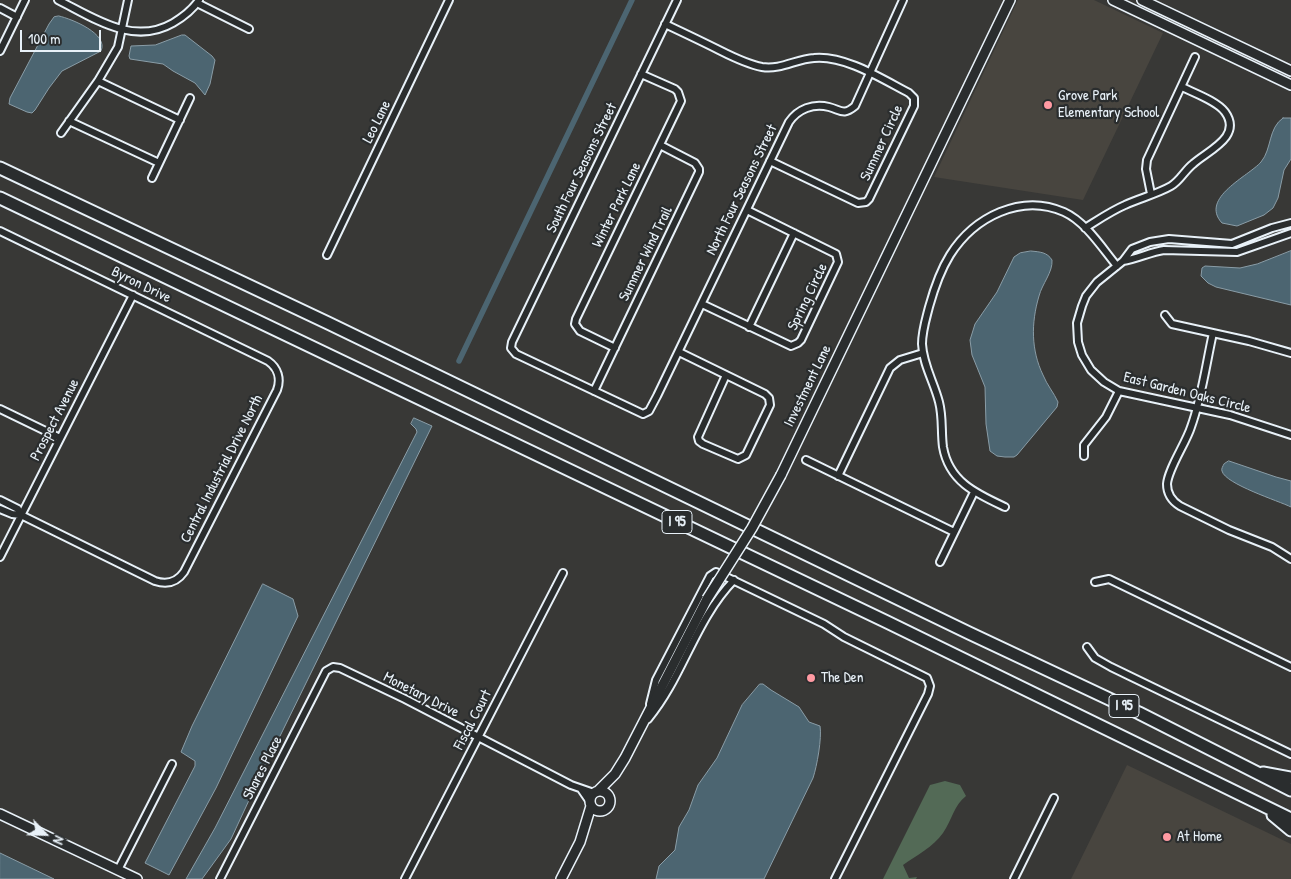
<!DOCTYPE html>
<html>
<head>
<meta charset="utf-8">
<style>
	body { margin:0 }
	#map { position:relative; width:1291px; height:879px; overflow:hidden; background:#383836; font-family:"Patrick Hand",sans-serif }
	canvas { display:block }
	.north { position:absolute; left:20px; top:809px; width:50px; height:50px; -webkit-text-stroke:4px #2a2d2e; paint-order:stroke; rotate:114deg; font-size:14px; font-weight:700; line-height:20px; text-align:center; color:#e8f1f8 }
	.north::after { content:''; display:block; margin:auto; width:18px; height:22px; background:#e8f1f8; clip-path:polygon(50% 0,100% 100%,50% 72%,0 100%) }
	.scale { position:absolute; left:20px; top:30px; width:81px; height:22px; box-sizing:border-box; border:2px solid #e8f1f8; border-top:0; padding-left:6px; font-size:15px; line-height:18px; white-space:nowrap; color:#e8f1f8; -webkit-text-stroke:4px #2a2d2e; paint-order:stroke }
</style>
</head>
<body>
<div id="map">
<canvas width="1291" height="879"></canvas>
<div class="north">N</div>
<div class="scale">100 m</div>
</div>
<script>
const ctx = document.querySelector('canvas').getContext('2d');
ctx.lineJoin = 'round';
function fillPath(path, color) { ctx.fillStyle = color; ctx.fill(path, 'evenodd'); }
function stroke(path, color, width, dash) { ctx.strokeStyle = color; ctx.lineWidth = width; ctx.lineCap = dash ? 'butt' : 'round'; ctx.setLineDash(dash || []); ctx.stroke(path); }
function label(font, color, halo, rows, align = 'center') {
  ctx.font = font + ' "Patrick Hand",sans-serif'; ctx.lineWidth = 4.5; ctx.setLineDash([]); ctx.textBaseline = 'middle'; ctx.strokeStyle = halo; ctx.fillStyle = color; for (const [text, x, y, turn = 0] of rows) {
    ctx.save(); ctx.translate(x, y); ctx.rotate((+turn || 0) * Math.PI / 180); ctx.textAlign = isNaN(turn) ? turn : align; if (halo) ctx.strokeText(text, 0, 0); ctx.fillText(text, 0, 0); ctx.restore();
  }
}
const built = new Path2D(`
	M 1018,0 L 1094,0 L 1163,33 L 1083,200 L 934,177 Z
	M 1127,765 L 1291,844 L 1291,879 L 1071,879 Z`);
const green = new Path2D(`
	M 945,781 L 960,785 L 966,796 C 954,805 952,820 943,833 C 933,847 917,855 903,865 L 909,878 L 917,877 L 916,879 L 883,879 L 930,785 Z`);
const water = new Path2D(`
	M 59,16 C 72,19 109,34 101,51 L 62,71 L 49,88 L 35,110 L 32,113 L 27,112 L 9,104 L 10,98 L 49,24 L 54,17 Z
	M 182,35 L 185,35 L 212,56 L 215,60 L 210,84 L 205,95 L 195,83 L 173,71 L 163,64 L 130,59 L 129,56 L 131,46 L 155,45 Z
	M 1283,118 L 1291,118 L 1291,159 L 1284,170 L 1278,198 L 1273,208 L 1264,215 L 1237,226 L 1222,223 C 1199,198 1249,176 1261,162 C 1272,149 1268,128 1283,118 Z
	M 1031,251 C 1040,252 1047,252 1052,260 C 1053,272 1042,284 1039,296 C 1031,323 1031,350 1043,375 C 1047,385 1054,393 1058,402 L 1057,407 L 1017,455 L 1014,457 L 1005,457 L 997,456 L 990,451 L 986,424 L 985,387 L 972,355 L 970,340 L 975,324 L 997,292 L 1014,257 L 1020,253 Z
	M 1291,251 L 1291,305 L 1216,287 L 1208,283 L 1201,276 L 1202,268 L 1205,266 L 1240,268 L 1257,264 Z
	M 414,418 L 432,426 L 257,783 L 231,839 L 202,879 L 186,879 L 215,828 L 417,432 L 416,429 L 411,424 Z
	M 1229,461 L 1276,477 L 1291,481 L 1291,507 C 1279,501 1225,484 1222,471 C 1221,469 1223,466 1224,464 Z
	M 263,584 L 293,599 L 298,616 L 216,788 L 169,875 L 145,863 L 195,766 L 195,761 L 181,752 L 192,726 L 262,585 Z
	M 760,684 L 763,684 L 771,690 L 799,707 L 809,722 L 820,726 C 822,738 817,766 813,778 L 764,879 L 656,879 L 659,866 L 675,850 L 679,827 L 689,810 L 698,785 L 717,758 L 742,705 Z
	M 0,853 L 54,879 L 0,879 Z`);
const canal = new Path2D(`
	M 459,361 L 632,0`);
const street = new Path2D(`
	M 58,0 C 94,18 133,46 173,23 C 183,17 193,9 199,0
	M 677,0 L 512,342 L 511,348 L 516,354 L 643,414 L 649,411 L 657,396 L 789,122 C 798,109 813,103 829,107 C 841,110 843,116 855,106 L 903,0
	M 197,3 L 249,29
	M 0,8 L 17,17
	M 665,24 C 682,32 699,40 717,49 C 731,56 746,64 762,67 C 781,70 796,59 814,58 C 845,55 882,79 909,93 L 914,98 L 914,106 L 869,199 L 866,202 L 858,203 L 770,161
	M 0,51 L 25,0
	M 98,81 L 180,120
	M 69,121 L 159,163
	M 61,133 L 98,81 L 118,47 L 128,0
	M 152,178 L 190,98
	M 1151,194 L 1146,169 L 1147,160 L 1195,57
	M 1291,223 L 1272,228 L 1232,244 L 1169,239 L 1150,242 L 1132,249 L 1123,261 L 1097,282 L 1086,296 L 1082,306 L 1077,323 L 1078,342 L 1082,355 L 1091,370 L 1104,382 L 1119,391 L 1230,415 L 1291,435
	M 1085,228 C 1098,220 1111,211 1125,205 C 1140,198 1157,194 1171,186 C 1180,181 1185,170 1193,164 C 1207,151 1243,137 1225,112 C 1217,101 1194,93 1182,87
	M 0,231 L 268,361 C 278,368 281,379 277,390 L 184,572 C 177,582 167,585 155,581 L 21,515 L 12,514 L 0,509
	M 327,255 L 449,0
	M 1123,261 C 1137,259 1150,252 1164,250 L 1237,252 L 1291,233
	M 702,304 L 791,346 L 798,343 L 801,340 L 838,262 L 836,254 L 747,210
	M 1165,315 L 1172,324 L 1249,341 L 1291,353
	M 749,327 L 794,233
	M 1213,333 C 1206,364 1202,397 1191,427 C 1186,443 1168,469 1167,484 C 1167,494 1172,501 1180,506 L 1229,530 L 1272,547 L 1291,559
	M 615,348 L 580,331 L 575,324 L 576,319 L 681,101 L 678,92 L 675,89 L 641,74
	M 679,352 L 765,394 L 769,398 L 770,405 L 746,455 L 738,459 L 703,444 L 699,441 L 698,437 L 726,375
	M 594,391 L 699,172 L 699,169 L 695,163 L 660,145
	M 0,409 L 60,438
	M 1084,456 L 1084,445 L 1106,417 L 1119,391
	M 806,460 L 954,532
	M 838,476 L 890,368 L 900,360 L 923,353
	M 0,500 L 18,509 L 21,515
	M 1005,507 C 977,494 949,482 943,447 C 941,432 943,417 939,402 C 934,382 923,365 922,344 C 922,331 926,319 929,307 C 934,289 940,271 950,255 C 974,217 1021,193 1064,212 C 1086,222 1102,248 1117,266
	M 0,557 L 133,295
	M 940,562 L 974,492
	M 1095,582 L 1109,579 L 1291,667
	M 1087,647 L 1095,658 L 1111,667 L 1291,754
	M 650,704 L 656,680 L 710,576 L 716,572 L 824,624 L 844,637 L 927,678 L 930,686 L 928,694 L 835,879
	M 648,719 C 683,677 695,620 734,580
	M 581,789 L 590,802
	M 118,870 L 172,764
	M 220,879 L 326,671 L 333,667 L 340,668 L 405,699 L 571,785 L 594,793
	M 405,879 L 563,573
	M 1014,879 L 1054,798`);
const secondary = new Path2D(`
	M 1113,0 L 1291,85
	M 1142,0 L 1291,71
	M 781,475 L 1010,0
	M590 801a10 10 0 1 1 20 0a10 10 0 1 1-20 0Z
	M 598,791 L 615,774 L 625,758 L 707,599
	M 0,814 L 137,879
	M 561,879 L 580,842 L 591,806`);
const highway = new Path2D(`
	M 0,168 L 328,323 L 969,633 L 1139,713 L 1291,790
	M 0,198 L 887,622 L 1291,819
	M 1263,773 L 1291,778
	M 1273,815 L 1291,830`);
const secondaryBridge = new Path2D(`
	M 707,599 L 752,528 L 781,475`);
const markers = [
	[1048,105,5,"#ff9aa2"],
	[811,678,5,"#ff9aa2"],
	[1167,837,5,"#ff9aa2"]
];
const shields = [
	[677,522,30],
	[1124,706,30]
];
const shieldNames = [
	["I 95",677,522],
	["I 95",1124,706]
];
const poiNames = [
	["Grove Park",1058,96],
	["Elementary School",1058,113],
	["The Den",821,678],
	["At Home",1177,837]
];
const streetNames = [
	["Leo Lane",377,122,-64],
	["Summer Circle",882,143,-65],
	["South Four Seasons Street",582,168,-64],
	["North Four Seasons Street",742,190,-64],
	["Winter Park Lane",617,205,-64],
	["Summer Wind Trail",646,254,-64],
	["Byron Drive",141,285,26],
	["Spring Circle",808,297,-64],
	["Investment Lane",808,386,-64],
	["East Garden Oaks Circle",1187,393,14],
	["Prospect Avenue",55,420,-63],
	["Central Industrial Drive North",222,469,-63],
	["Monetary Drive",421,695,27],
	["Fiscal Court",473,720,-63],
	["Shares Place",263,768,-63]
];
fillPath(built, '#48453f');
fillPath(green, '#536a56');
fillPath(water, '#4c6571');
stroke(water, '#8a9da7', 1);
stroke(canal, '#4c6571', 5.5);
stroke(street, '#e8f1f8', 10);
stroke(secondary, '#e8f1f8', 12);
stroke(highway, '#e8f1f8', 15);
stroke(street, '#2a2d2e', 6);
stroke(secondary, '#2a2d2e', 9);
stroke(highway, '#2a2d2e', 11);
stroke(secondaryBridge, '#e8f1f8', 12, []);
stroke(secondaryBridge, '#2a2d2e', 9);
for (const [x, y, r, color] of markers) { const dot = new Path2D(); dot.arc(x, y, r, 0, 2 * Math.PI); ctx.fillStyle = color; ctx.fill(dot); stroke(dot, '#2a2d2e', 2); }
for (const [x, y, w] of shields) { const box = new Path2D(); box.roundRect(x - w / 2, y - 11.5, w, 23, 4); ctx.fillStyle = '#2a2d2e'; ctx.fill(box); stroke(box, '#e8f1f8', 1); }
label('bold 14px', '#e8f1f8', null, shieldNames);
label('15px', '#e8f1f8', '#2a2d2e', poiNames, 'left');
label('15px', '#e8f1f8', '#2a2d2e', streetNames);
</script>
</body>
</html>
